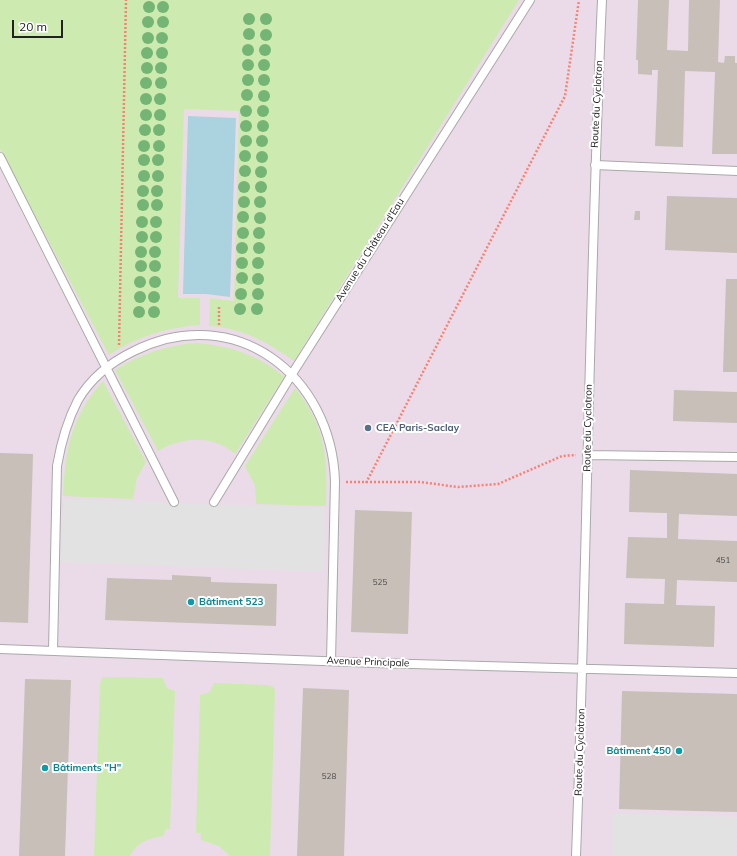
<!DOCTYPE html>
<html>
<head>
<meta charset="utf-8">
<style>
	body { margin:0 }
	#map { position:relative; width:737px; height:856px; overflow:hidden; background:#f2efe9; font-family:Mulish,sans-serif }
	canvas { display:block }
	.scale { position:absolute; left:12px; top:20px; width:51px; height:18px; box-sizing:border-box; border:2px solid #222; border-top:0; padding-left:5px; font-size:12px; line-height:14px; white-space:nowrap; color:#222; -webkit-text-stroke:3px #fff; paint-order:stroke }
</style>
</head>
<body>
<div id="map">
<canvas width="737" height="856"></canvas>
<div class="scale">20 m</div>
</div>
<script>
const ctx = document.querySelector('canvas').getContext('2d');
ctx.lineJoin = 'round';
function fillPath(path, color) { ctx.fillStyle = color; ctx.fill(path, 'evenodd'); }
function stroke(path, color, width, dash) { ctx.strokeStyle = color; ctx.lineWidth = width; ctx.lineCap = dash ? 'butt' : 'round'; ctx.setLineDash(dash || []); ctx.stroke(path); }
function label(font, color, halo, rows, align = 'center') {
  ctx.font = font + ' Mulish,sans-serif'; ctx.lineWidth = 4; ctx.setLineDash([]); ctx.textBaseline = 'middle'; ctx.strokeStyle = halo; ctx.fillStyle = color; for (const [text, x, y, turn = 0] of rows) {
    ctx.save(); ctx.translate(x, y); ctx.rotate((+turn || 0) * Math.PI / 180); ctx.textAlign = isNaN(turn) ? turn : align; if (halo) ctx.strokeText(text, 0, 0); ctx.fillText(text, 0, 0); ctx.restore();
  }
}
const industrial = new Path2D(`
	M 0,0 L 737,0 L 737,856 L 0,856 Z`);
const grass = new Path2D(`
	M 0,0 L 519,0 L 294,361 C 267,342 242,328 209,326 L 210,298 L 234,301 L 239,111 L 184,109 L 178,298 L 200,298 L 200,325 C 166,328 138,336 109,355 L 0,149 Z
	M 197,343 C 230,346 259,355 284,377 L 235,454 C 212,434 182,437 158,451 L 115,370 C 141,354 166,345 197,343 Z
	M 103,381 L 146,462 L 137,478 L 133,499 L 63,496 C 65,451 71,416 103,381 Z
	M 295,388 C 326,427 328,458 326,506 L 256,504 L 255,486 L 245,466 Z
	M 103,677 L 163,678 L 167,688 L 175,691 L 170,829 L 165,829 L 164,836 C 149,838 137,842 130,856 L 94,856 L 100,683 Z
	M 214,683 L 267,685 L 272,686 L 275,690 L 270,856 L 230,856 L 219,846 L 201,840 L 201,833 L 196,833 L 200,695 L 210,692 Z`);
const parking = new Path2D(`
	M 64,499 L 325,508 L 324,572 L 60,562 Z
	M 612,813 L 737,817 L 736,856 L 612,856 Z`);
const water = new Path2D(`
	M 188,116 L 236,118 L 230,297 L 206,294 L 183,294 Z`);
const building = new Path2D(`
	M 638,0 L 669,0 L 667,50 L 688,51 L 689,0 L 720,0 L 718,62 L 724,63 L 725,56 L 735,56 L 735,63 L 737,63 L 737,154 L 712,154 L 715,72 L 685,71 L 683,147 L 655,146 L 658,70 L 652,70 L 652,75 L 638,74 L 638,60 L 636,60 Z
	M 667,196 L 737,198 L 737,253 L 665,250 Z
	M 635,211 L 640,211 L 640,220 L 634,220 Z
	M 726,279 L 737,279 L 737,372 L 723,372 Z
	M 674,390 L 737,392 L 737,423 L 673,421 Z
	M 0,453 L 33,454 L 28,623 L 0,622 Z
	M 630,470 L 737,474 L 737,516 L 679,514 L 678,539 L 737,541 L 737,582 L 677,580 L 676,605 L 715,606 L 714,647 L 624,644 L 625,603 L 664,604 L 665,579 L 626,578 L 628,537 L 667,538 L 667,513 L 629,512 Z
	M 355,510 L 412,512 L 408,634 L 351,632 Z
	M 172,575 L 211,577 L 211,582 L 277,584 L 276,626 L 105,620 L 107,578 L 172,580 Z
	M 25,679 L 71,680 L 65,856 L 19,856 Z
	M 303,688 L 349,690 L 344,856 L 297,856 Z
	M 622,691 L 737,694 L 737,812 L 619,809 Z`);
const path = new Path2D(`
	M 219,325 L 219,305
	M 119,345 L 126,0
	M 346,482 L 420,482 L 458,487 L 498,484 L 562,456 L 576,455
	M 366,483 L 565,96 L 579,0`);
const lane = new Path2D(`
	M 0,157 L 174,502
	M 595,165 L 737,171
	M 587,455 L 737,457
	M 214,502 L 292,374 L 530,0
	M 0,649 L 376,663 L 737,673
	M 53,651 L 57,466 C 61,443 67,421 78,400 C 91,378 111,362 134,351 C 235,301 332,375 335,482 L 331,661
	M 576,856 C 587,571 589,285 602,0`);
const trees = [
	[149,7],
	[163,7],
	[249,19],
	[266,19],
	[148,22],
	[163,22],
	[249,34],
	[266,35],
	[148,38],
	[162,38],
	[248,50],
	[265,50],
	[147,53],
	[162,53],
	[248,65],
	[264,65],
	[147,68],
	[161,68],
	[248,80],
	[264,80],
	[146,83],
	[161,83],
	[247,95],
	[264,96],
	[146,99],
	[160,99],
	[246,111],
	[263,111],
	[146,115],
	[160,115],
	[246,126],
	[263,126],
	[145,130],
	[159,130],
	[246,141],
	[262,141],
	[144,146],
	[159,146],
	[245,156],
	[262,157],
	[144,160],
	[158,160],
	[245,171],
	[261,172],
	[144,176],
	[158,176],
	[244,187],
	[261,187],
	[143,191],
	[157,191],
	[244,202],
	[260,202],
	[143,205],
	[157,205],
	[243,217],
	[260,218],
	[142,222],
	[156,222],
	[243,233],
	[259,233],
	[142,237],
	[156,237],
	[242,248],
	[259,248],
	[141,252],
	[155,252],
	[242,263],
	[258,263],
	[141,266],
	[155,266],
	[242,278],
	[258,279],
	[140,282],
	[155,282],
	[241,294],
	[258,294],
	[140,297],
	[154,297],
	[240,309],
	[257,309],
	[139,312],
	[154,312]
];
const markers = [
	[368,428,4,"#5c6f8a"],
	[191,602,4,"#0f9aa8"],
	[679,751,4,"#0f9aa8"],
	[45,768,4,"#0f9aa8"]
];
const numberNames = [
	["451",723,561],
	["525",380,583],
	["528",329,777]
];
const streetNames = [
	["Route du Cyclotron",597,104,-87],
	["Avenue du Château d'Eau",370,250,-58],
	["Route du Cyclotron",588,428,-89],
	["Avenue Principale",368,662,2],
	["Route du Cyclotron",580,752,-88]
];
const serviceNames = [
	["CEA Paris-Saclay",376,428]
];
const cultureNames = [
	["Bâtiment 523",199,602],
	["Bâtiment 450",671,751,"right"],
	["Bâtiments \"H\"",53,768]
];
fillPath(industrial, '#ebdbe8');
fillPath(grass, '#cdebb0');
fillPath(parking, '#e2e2e2');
fillPath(water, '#aad3df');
fillPath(building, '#c7bfb8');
stroke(lane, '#a9a9a9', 10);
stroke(path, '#fa8072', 2.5, [2, 2]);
stroke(lane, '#fff', 8);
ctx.fillStyle = '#74b475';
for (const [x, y] of trees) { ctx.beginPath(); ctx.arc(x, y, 6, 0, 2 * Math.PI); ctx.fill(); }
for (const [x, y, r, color] of markers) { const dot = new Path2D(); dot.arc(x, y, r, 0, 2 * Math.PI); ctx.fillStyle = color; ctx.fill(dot); stroke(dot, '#fff', 1.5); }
label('8px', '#4b4948', null, numberNames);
label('10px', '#222', '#fff', streetNames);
label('bold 10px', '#4e5e75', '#fff', serviceNames, 'left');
label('bold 10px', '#0d838f', '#fff', cultureNames, 'left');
</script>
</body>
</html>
